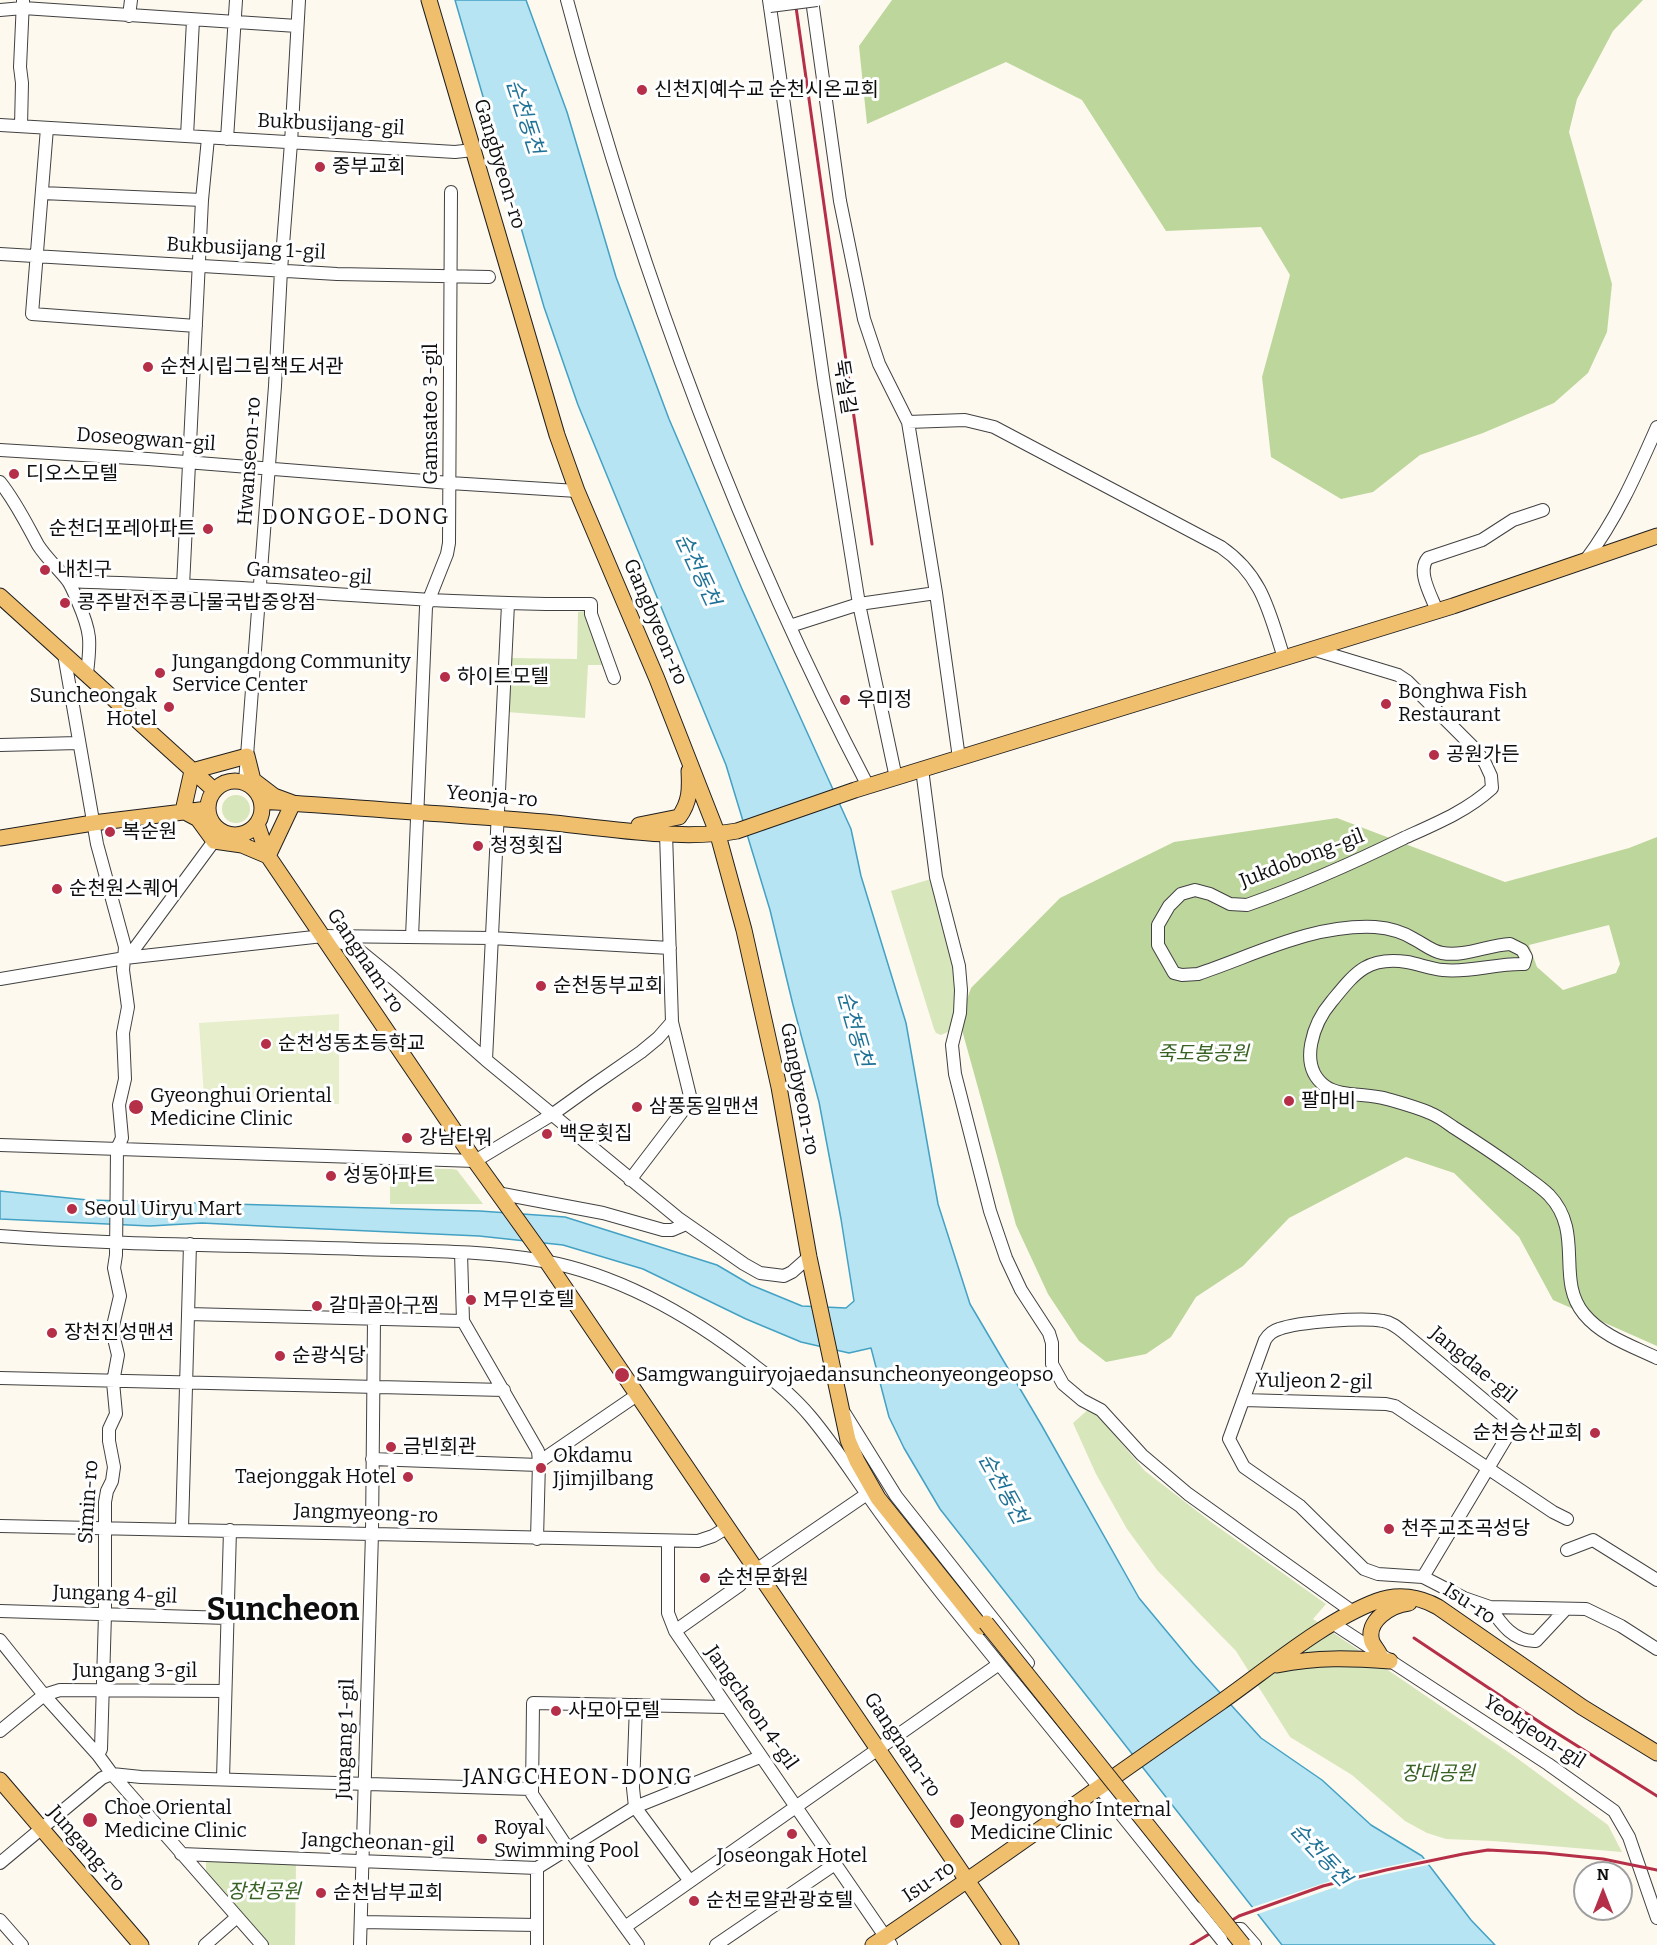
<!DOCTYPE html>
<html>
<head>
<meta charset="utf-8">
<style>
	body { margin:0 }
	#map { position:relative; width:1657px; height:1945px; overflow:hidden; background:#fef9ef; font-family:Bitter,serif }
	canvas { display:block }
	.north { position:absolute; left:1573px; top:1861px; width:60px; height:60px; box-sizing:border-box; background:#fff; border:2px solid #9f9f9f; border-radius:50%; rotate:0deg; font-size:16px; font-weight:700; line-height:24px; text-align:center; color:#0e0e0e }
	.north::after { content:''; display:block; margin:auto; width:21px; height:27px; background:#b42f47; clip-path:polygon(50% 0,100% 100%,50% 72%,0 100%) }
</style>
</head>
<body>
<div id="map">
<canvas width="1657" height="1945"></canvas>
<div class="north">N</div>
</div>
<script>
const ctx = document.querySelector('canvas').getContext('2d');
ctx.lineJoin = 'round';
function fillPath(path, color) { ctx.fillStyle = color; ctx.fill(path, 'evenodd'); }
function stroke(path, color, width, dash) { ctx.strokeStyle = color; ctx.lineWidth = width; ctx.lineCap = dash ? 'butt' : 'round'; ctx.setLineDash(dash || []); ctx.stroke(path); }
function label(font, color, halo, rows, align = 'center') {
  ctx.font = font + ' Bitter,"Noto Sans KR",serif'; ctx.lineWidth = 6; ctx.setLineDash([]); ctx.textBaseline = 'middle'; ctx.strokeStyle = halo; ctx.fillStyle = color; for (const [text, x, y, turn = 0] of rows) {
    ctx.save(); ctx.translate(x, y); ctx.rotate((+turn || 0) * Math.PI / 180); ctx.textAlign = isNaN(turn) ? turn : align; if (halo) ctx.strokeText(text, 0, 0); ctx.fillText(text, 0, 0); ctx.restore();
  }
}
const green = new Path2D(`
	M 584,611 L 606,665 L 588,665 L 585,718 L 507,712 L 509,658 L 577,659 L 578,612 Z
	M222 809a14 14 0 1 1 28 0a14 14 0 1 1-28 0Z
	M 931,879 L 955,963 L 956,1004 L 950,1031 L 941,1035 L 936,1033 L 934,1029 L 891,891 Z
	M 390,1168 L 452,1169 L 457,1170 L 483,1204 L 390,1204 Z
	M 1091,1407 L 1145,1471 L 1211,1522 L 1326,1604 L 1313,1619 L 1514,1756 L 1608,1825 L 1622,1852 L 1493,1841 L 1446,1839 L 1427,1833 L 1405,1821 L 1352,1775 L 1290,1737 L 1236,1651 L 1157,1570 L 1127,1529 L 1096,1474 L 1073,1423 Z
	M 206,1859 L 296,1862 L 295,1945 L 269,1945 L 206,1877 Z`);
const forest = new Path2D(`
	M 892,0 L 1643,0 L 1613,31 L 1577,99 L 1569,132 L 1612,284 L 1607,332 L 1588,373 L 1554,403 L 1483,433 L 1420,455 L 1373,492 L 1341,499 L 1271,457 L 1262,377 L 1290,275 L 1261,227 L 1166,231 L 1082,100 L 1006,62 L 867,124 L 859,46 Z
	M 1337,818 L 1505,882 L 1629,848 L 1657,837 L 1657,1346 L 1553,1300 L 1519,1237 L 1454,1173 L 1406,1157 L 1289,1218 L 1243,1266 L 1196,1297 L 1171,1337 L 1146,1354 L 1106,1362 L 1079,1341 L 1048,1294 L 1016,1225 L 962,1030 L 963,1010 L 971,988 L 1060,898 L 1174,842 ZM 1609,925 L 1620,964 L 1616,973 L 1563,990 L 1537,967 L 1529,945 Z`);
const pitch = new Path2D(`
	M 339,1014 L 339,1104 L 265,1104 C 249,1090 224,1095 204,1096 L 199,1023 Z`);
const water = new Path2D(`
	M 455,0 L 526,0 L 567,112 L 616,277 L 669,419 L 742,589 L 851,829 L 861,876 L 906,1023 L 938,1204 L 970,1304 L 1042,1426 L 1139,1598 L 1193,1663 L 1261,1738 L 1322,1780 L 1371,1825 L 1422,1856 L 1471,1920 L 1495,1945 L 1282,1945 L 940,1509 L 904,1448 L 889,1417 L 871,1348 L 849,1353 L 801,1342 L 746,1319 L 643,1269 L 563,1245 L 479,1236 L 281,1227 L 202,1223 L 150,1226 L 0,1219 L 0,1191 L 88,1200 L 480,1211 L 565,1217 L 717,1265 L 751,1285 L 802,1306 L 846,1308 L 854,1301 L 841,1219 L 819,1102 L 793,1005 L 770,910 L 726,765 L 578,405 L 544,307 Z`);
const pier = new Path2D(`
	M 1428,1858 L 1432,1864 L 1350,1882 L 1255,1915 L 1250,1908 L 1348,1875 Z`);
const minor = new Path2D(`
	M 567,0 C 639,271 738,538 868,786
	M 769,0 L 824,384 L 859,604 L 896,778
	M 812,0 L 840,201 L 864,319 L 879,364 L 908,422 L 936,593 L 959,758
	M 0,10 L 23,8 L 297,26
	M 129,16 L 131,0
	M 0,125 L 455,152 L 473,150
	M 21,126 L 22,83 L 20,67 L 23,1
	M 47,128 L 32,314 L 196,326
	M 187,136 L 193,20
	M 227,139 L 236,0
	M 42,193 L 202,200
	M 0,254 L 337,274 L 489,277
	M 908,422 L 965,420 L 994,427 L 1221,547 C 1263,576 1269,612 1284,658
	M 0,450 L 148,459 L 450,483 L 577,491
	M 0,482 C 16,502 26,523 38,545 C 47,559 58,568 68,581 C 72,587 75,595 78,602 C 91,632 91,641 87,673
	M 1585,561 C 1616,520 1636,475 1657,427
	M 68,581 C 132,584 196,585 259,589 C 370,596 480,605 591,604 L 591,614 L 614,678
	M 183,586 L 202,200 L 208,138
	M 508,604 L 486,1060 L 678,1218 L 744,1264 L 760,1273 L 784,1276 L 792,1272 L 809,1257
	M 1437,611 C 1432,597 1416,571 1428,558 L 1482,540 L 1513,520 L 1543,510
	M 790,626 L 859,604 L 936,593
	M 1312,649 L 1398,675 L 1407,681 L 1476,750 L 1485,763 L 1491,776 L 1492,788 C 1467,811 1435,824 1404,838 C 1353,863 1301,886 1247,905 L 1230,904 L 1210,894 L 1195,890 L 1181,894 L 1169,906 L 1158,925 L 1158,945 L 1174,973 L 1182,975 L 1198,974 C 1255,955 1312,924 1375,927 C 1387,928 1403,932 1414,939 C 1424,944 1431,951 1442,953 C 1465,957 1488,945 1510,944 L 1522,950 L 1526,957 L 1524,964 C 1497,963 1470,973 1443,970 C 1431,969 1419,964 1407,962 C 1367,956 1355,973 1332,1001 C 1314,1022 1297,1065 1325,1086 C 1339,1097 1369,1093 1387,1099 C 1401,1103 1416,1107 1430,1113 C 1438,1116 1446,1122 1453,1127 C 1475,1141 1496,1155 1517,1170 C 1527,1178 1540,1186 1549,1195 C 1585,1233 1555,1279 1584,1314 C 1602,1336 1632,1346 1657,1358
	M 64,654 L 97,844 L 125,947 L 123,970 L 128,1007 L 123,1033 L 125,1079 L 119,1105 L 122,1138 L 117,1149 L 116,1255 L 114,1268 L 120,1296 L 112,1330 L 118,1355 L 113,1382 L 116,1414 L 109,1429 L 109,1441 L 114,1467 L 112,1481 L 107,1491 L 105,1502 L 105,1614 L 101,1749 L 98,1755 L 112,1774 L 262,1945
	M 0,745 L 78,743
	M 922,769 L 936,877 L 959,966 L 961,990 L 960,1013 L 952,1045 L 955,1074 L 990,1211 L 1006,1258 L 1021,1290 L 1049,1333 L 1052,1343 L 1052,1364 L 1063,1384 L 1082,1400 L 1101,1410 L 1142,1455 L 1188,1494 L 1353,1612
	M 245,782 L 275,386 L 281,270 L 291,143 L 299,0
	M 412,937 L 426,607 L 447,554 L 449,543 L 451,192
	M 333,940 L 355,947 L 393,978 L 486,1060
	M 125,958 L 135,948 L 214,841 L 224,832
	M 0,979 L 125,958 L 323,936 L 492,938 L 670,948
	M 0,1145 L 475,1161 L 553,1114 L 592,1086 L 641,1052 L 658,1038 L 672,1022 L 666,833
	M 630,1180 L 691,1100 L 672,1022
	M 497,1193 L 603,1213 L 663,1230 L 672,1230 L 686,1224
	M 0,1236 C 119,1245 238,1245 357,1249 C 419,1251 482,1250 543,1261 C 621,1275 694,1318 755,1366 C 775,1381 794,1397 810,1416 C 831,1441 848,1467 867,1494 C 891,1529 917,1562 943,1595 C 1028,1700 1113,1803 1196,1908 L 1204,1907
	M 461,1253 L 463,1321 L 538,1451 L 539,1462 L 537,1539
	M 188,1314 L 463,1321
	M 0,1378 L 504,1390
	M 1243,1400 L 1386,1404 L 1395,1406 L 1553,1512 L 1567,1519
	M 845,1414 L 896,1496 L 1028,1663
	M 372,1459 L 539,1465
	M 539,1462 L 637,1395
	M 0,1526 L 698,1541 L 713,1536 L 728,1527
	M 182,1529 L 190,1244
	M 668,1541 L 668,1613 L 675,1631 L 891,1945
	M 1567,1550 L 1593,1540 L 1657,1580
	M 756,1570 L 867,1494
	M 1423,1577 L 1514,1425 L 1403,1332 C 1397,1327 1391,1322 1383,1321 C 1363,1317 1298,1322 1279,1329 C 1272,1331 1268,1335 1265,1340 L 1229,1439 L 1244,1467 L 1300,1506 L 1364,1569 L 1378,1574 L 1423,1577 L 1464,1598 L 1490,1607 L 1586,1609 L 1621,1626 L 1657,1649
	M 1490,1607 C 1501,1624 1514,1642 1536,1641 L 1565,1610
	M 0,1611 L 228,1618
	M 1334,1624 L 1548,1764 L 1614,1811 L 1629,1837 L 1657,1918
	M 675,1631 L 740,1585
	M 0,1640 L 44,1695 L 98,1755
	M 636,1705 L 633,1788 L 635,1807 L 689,1880
	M 0,1731 L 44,1695 L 60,1690 L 225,1691
	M 223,1779 L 230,1530
	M 181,1854 L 537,1868 L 635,1807 L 760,1757
	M 0,1863 L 102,1778 L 112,1774 L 141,1777 L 531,1789
	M 0,1920 L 22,1945
	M 361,1922 L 537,1925
	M 625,1927 L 999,1664
	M 205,1945 L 237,1917
	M 360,1945 L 372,1533 L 374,1319
	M 537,1945 L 537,1868
	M 638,1945 L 569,1850 L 532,1794 L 533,1703 L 726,1707
	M 716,1945 L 835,1864
	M 1226,1945 L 1221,1939 L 1223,1934 L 1235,1929 L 1241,1929 L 1255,1945`);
const major = new Path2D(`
	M 429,0 L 557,435 L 577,491 L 657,679 L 718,835 L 744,930 L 779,1087 L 809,1257 L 848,1440 L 857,1461 L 878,1498 L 981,1627
	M 0,596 L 214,790
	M 247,756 L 253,780 L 274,796 L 293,803 L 268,856 L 242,845 L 214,841 L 198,819 L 183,811 L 192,771 Z
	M208 808a27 27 0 1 1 54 0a27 27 0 1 1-54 0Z
	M 262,801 C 356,808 451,814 545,822 C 604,828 680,841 737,831 L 855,790 L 1453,606 L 1657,536
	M 257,824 L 268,856 L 475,1161 L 539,1250 L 1011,1945
	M 639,825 L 679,817 C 690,802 690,789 689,771
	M 0,838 L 93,823 L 208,809
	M 1380,1655 C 1378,1651 1374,1646 1372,1642 C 1365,1621 1391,1605 1409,1603
	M 1277,1665 C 1319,1657 1348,1658 1390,1661
	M 0,1780 L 141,1945
	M 873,1945 C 990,1866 1104,1783 1221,1702 C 1268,1669 1324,1621 1377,1601 C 1398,1593 1420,1597 1438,1607 L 1582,1707 L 1657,1753`);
const rail = new Path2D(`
	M 795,0 L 872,544
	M 1414,1638 L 1544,1725 L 1657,1796
	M 1191,1945 L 1239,1916 L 1323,1886 L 1386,1870 L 1463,1854 L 1488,1850 L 1545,1853 L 1603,1859 L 1657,1870`);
const minorBridge = new Path2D(`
	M 770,6 L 817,0
	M 1196,1908 L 1221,1939`);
const majorBridge = new Path2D(`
	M 986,1623 L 1243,1945`);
const markers = [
	[642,90,6,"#b42f47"],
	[320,167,6,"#b42f47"],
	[148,367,6,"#b42f47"],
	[14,474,6,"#b42f47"],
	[208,529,6,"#b42f47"],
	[45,570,6,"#b42f47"],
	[65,603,6,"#b42f47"],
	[160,673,6,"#b42f47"],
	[445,677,6,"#b42f47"],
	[845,700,6,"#b42f47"],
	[1386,704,6,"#b42f47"],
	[169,707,6,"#b42f47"],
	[1434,755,6,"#b42f47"],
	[110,832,6,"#b42f47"],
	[478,846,6,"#b42f47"],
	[57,889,6,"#b42f47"],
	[541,986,6,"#b42f47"],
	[266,1044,6,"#b42f47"],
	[1289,1101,6,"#b42f47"],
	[136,1107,8,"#b42f47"],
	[637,1107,6,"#b42f47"],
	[547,1134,6,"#b42f47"],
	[407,1138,6,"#b42f47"],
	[331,1176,6,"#b42f47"],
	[72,1209,6,"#b42f47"],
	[471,1300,6,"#b42f47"],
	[317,1306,6,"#b42f47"],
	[52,1333,6,"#b42f47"],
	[280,1356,6,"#b42f47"],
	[622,1375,8,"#b42f47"],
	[1595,1433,6,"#b42f47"],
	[391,1447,6,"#b42f47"],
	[541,1468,6,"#b42f47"],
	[408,1477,6,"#b42f47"],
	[1389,1529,6,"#b42f47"],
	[705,1578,6,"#b42f47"],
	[556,1711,6,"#b42f47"],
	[90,1820,8,"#b42f47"],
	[957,1821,8,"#b42f47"],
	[792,1834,6,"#b42f47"],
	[482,1839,6,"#b42f47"],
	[321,1893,6,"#b42f47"],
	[694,1901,6,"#b42f47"]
];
const poiNames = [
	["신천지예수교 순천시온교회",654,90],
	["중부교회",332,167],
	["순천시립그림책도서관",160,367],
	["디오스모텔",26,474],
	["순천더포레아파트",196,529,"right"],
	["내친구",57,570],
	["콩주발전주콩나물국밥중앙점",77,603],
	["Jungangdong Community",172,662],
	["Service Center",172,685],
	["하이트모텔",457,677],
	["Bonghwa Fish",1398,692],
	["Restaurant",1398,715],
	["Suncheongak",157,696,"right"],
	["Hotel",157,719,"right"],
	["우미정",857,700],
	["공원가든",1446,755],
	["복순원",122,832],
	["청정횟집",490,846],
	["순천원스퀘어",69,889],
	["순천동부교회",553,986],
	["순천성동초등학교",278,1044],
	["Gyeonghui Oriental",150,1096],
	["Medicine Clinic",150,1119],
	["팔마비",1301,1101],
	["삼풍동일맨션",649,1107],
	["백운횟집",559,1134],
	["강남타워",419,1138],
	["성동아파트",343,1176],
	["Seoul Uiryu Mart",84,1209],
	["M무인호텔",483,1300],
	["갈마골아구찜",329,1306],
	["장천진성맨션",64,1333],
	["순광식당",292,1356],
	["Samgwanguiryojaedansuncheonyeongeopso",636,1375],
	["순천승산교회",1583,1433,"right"],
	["금빈회관",403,1447],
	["Okdamu",553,1456],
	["Jjimjilbang",553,1479],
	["Taejonggak Hotel",396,1477,"right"],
	["천주교조곡성당",1401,1529],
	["순천문화원",717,1578],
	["사모아모텔",568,1711],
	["Choe Oriental",104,1808],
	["Medicine Clinic",104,1831],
	["Jeongyongho Internal",970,1810],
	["Medicine Clinic",970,1833],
	["Royal",494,1828],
	["Swimming Pool",494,1851],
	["Joseongak Hotel",792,1856,"center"],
	["순천남부교회",333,1893],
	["순천로얄관광호텔",706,1901]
];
const streetNames = [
	["Bukbusijang-gil",331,125,3],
	["Gangbyeon-ro",499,164,73],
	["Bukbusijang 1-gil",246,249,3],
	["둑실길",844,387,81],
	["Gamsateo 3-gil",431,414,-90],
	["Doseogwan-gil",146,440,4],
	["Hwanseon-ro",250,461,-86],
	["Gamsateo-gil",309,574,4],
	["Gangbyeon-ro",655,622,67],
	["Yeonja-ro",492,797,5],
	["Jukdobong-gil",1302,859,-21],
	["Gangnam-ro",365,961,56],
	["Gangbyeon-ro",799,1089,79],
	["Jangdae-gil",1473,1365,40],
	["Yuljeon 2-gil",1314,1382,1],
	["Simin-ro",89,1502,-86],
	["Jangmyeong-ro",366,1514,2],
	["Jungang 4-gil",115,1595,2],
	["Isu-ro",1469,1604,33],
	["Jungang 3-gil",135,1671],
	["Jangcheon 4-gil",751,1708,55],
	["Yeokjeon-gil",1534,1732,33],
	["Jungang 1-gil",346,1739,-88],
	["Gangnam-ro",902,1745,56],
	["Jangcheonan-gil",378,1843,2],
	["Jungang-ro",86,1849,49],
	["Isu-ro",929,1882,-34]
];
const parkNames = [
	["죽도봉공원",1203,1054],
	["장대공원",1438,1774],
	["장천공원",264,1892]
];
const waterNames = [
	["순천동천",524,117,72],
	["순천동천",697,570,65],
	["순천동천",854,1029,74],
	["순천동천",1002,1489,61],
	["순천동천",1320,1855,47]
];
const quarterNames = [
	["DONGOE-DONG",356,518],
	["JANGCHEON-DONG",578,1778]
];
const townNames = [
	["Suncheon",283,1611]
];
fillPath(green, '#d7e6bb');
fillPath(forest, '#bdd69b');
fillPath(pitch, '#e7eecc');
fillPath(water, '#b7e4f2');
stroke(water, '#43a1c4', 1.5);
fillPath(pier, '#fef9ef');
stroke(minor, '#414141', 14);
stroke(major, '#1f1f1f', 17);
stroke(minor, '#fff', 12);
stroke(major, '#efbf6e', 15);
stroke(rail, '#b42f47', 3);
stroke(minorBridge, '#414141', 14, []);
stroke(majorBridge, '#1f1f1f', 17, []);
stroke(minorBridge, '#fff', 12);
stroke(majorBridge, '#efbf6e', 15);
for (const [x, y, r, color] of markers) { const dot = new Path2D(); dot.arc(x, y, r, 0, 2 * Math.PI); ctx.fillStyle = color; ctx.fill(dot); stroke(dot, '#fff', 2); }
label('20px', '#0e0e0e', '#fff', poiNames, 'left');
label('20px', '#0e0e0e', '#fff', streetNames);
label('italic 20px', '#376122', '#fff', parkNames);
label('italic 21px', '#1f7297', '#fff', waterNames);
ctx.letterSpacing = '1.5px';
label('22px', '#0e0e0e', '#fff', quarterNames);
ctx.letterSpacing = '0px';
label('bold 32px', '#0e0e0e', '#fff', townNames);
</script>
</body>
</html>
